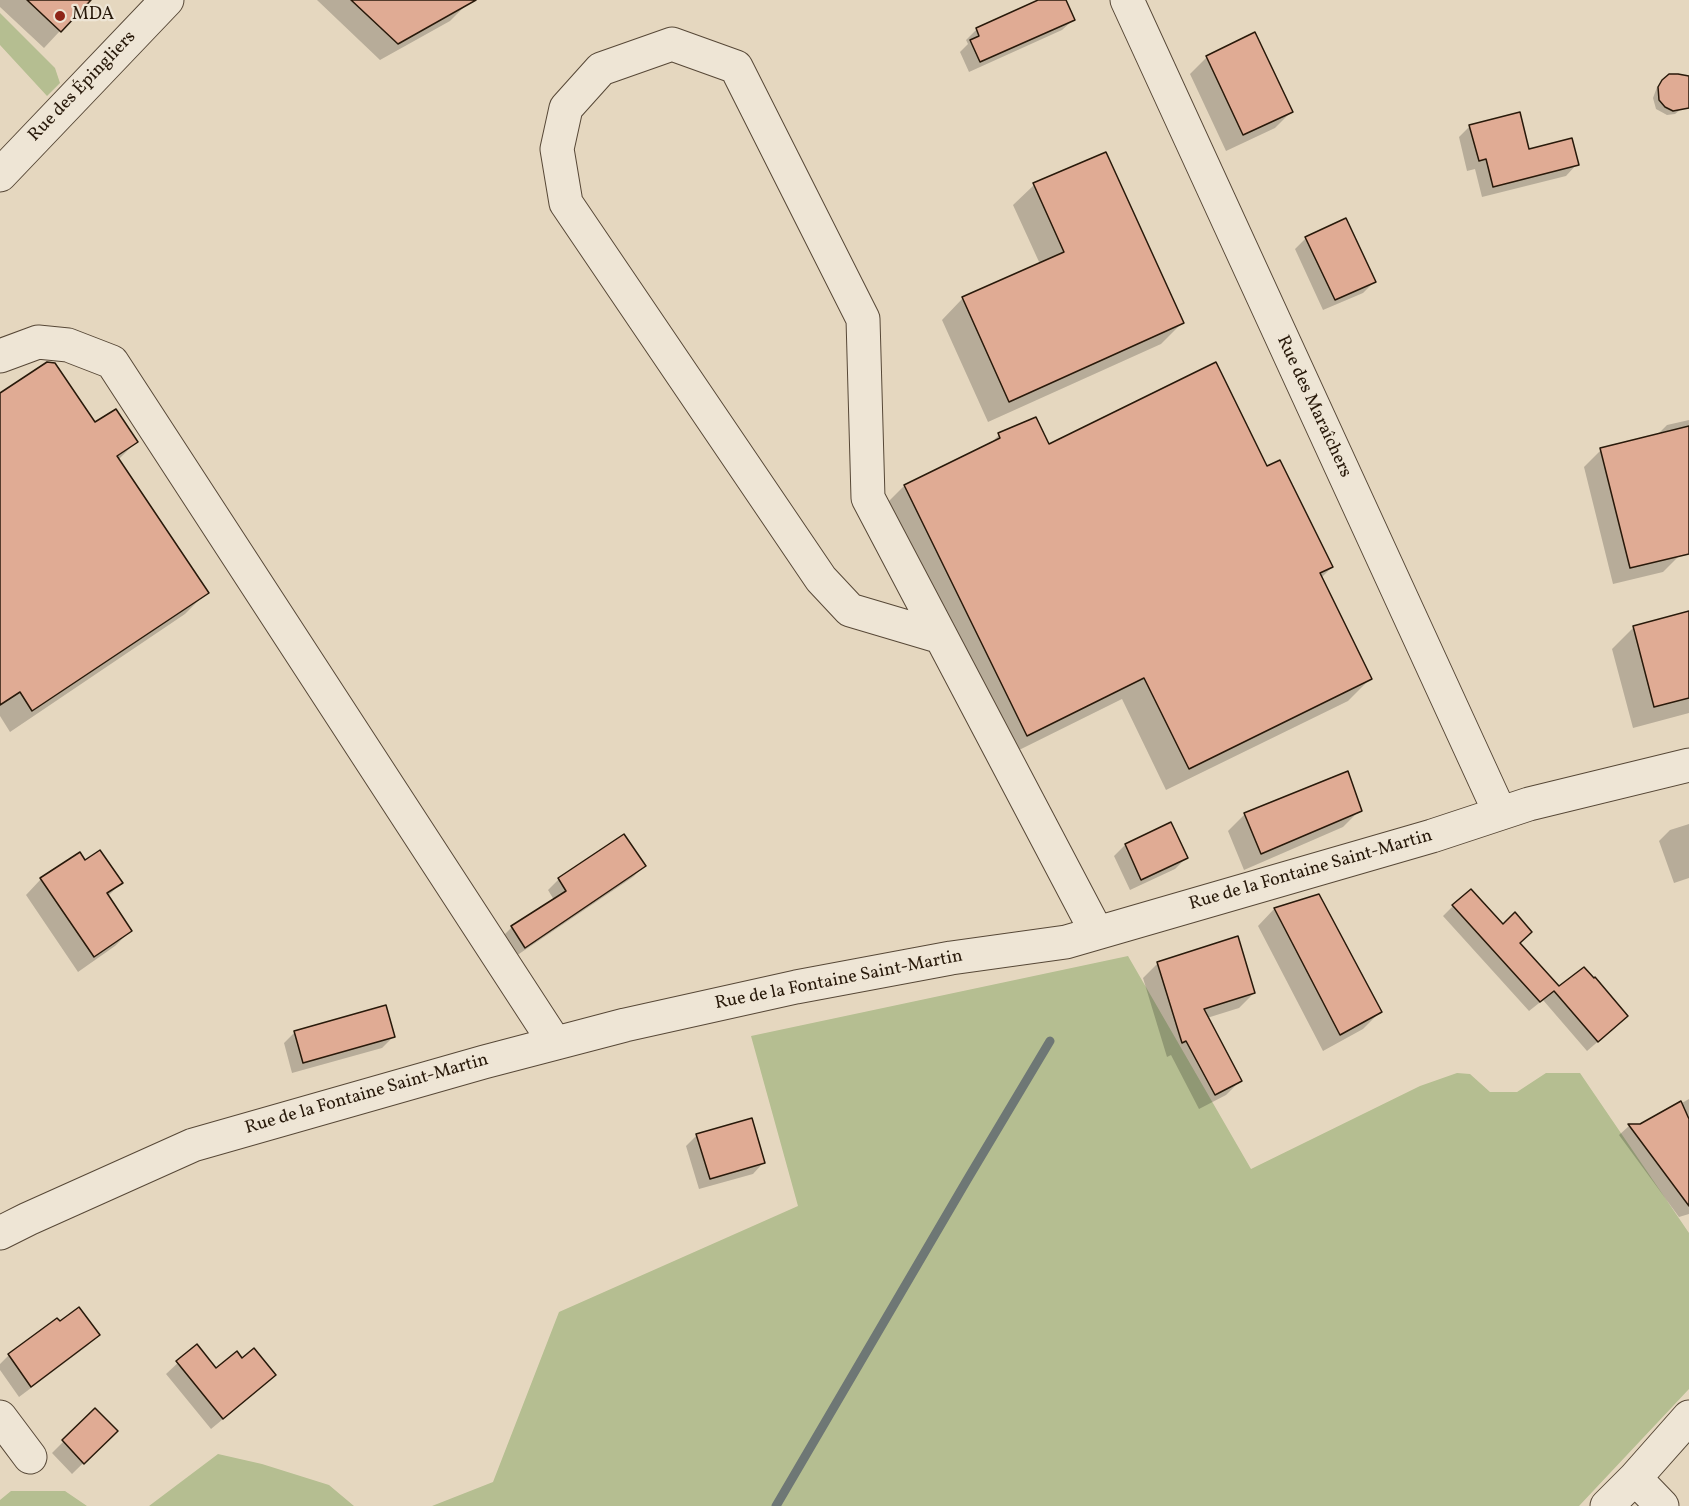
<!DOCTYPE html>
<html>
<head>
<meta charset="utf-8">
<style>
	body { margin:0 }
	canvas { display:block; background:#e5d7bf }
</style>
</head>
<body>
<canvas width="1689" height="1506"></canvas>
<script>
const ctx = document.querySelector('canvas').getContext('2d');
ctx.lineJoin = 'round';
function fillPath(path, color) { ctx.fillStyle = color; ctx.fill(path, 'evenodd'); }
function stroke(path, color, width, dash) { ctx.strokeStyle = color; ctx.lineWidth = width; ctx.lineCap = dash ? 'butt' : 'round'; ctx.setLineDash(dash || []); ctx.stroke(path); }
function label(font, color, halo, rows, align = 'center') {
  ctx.font = font + ' Vollkorn,serif'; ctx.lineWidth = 4.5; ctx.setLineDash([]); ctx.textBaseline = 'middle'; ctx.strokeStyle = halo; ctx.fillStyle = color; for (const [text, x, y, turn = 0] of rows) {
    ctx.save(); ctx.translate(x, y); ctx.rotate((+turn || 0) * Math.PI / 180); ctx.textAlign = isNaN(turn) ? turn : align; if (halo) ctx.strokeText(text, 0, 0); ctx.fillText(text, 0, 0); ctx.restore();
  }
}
const green = new Path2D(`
	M 0,13 L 55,68 L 60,83 L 47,96 L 0,45 Z
	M 1128,956 L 1251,1169 L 1420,1086 L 1457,1073 L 1470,1074 L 1490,1092 L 1517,1092 L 1546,1073 L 1580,1073 L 1689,1233 L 1689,1389 L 1579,1506 L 432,1506 L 493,1482 L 559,1312 L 798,1206 L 751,1036 Z
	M 218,1454 L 262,1464 L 329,1485 L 354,1506 L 149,1506 Z
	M 11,1491 L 65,1491 L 87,1506 L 0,1506 L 0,1500 Z`);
const shadow = new Path2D(`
	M 0,0 L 89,0 L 44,48 L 0,7 Z
	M 317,0 L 462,0 L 467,4 L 450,21 L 380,60 Z
	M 1042,0 L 1065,0 L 1073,20 L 1062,30 L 969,72 L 960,52 L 968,44 L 966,40 L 977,29 Z
	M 1207,57 L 1292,111 L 1275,128 L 1226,151 L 1190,74 Z
	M 1663,81 L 1689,82 L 1689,103 L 1675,114 L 1667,115 L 1656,109 L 1653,98 L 1657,87 Z
	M 1470,126 L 1528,150 L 1577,164 L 1566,176 L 1482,197 L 1475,169 L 1467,171 L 1459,137 Z
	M 1105,154 L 1182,323 L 1161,344 L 988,422 L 942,320 L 962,299 L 1040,264 L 1013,205 L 1034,185 Z
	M 1306,238 L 1374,282 L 1363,293 L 1323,310 L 1295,249 Z
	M 0,395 L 95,424 L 136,442 L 118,460 L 207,592 L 185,614 L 10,732 L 0,716 Z
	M 1689,420 L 1689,528 L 1680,555 L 1663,572 L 1613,584 L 1584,467 L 1601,450 L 1657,435 L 1667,425 Z
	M 999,435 L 1048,446 L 1267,468 L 1332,567 L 1321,578 L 1370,679 L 1348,701 L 1166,790 L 1122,699 L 1005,757 L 882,508 L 904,486 L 988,446 Z
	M 1689,613 L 1689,713 L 1633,728 L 1612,649 L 1634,627 Z
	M 1360,810 L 1343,827 L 1244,870 L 1228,831 L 1245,814 Z
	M 1170,824 L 1186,858 L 1175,869 L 1130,890 L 1114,856 L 1125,845 Z
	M 1689,824 L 1689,878 L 1674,883 L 1659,841 L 1670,830 Z
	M 85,862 L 121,883 L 108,896 L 130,931 L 115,946 L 78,972 L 26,895 L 41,879 Z
	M 644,866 L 633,877 L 513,958 L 501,938 L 512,927 L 554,900 L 548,890 L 559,879 Z
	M 1318,895 L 1380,1012 L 1363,1029 L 1323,1051 L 1258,926 L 1274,909 Z
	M 1453,906 L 1518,944 L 1559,988 L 1616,1026 L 1587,1051 L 1543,1000 L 1529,1011 L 1443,916 Z
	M 1158,963 L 1254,993 L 1239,1008 L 1207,1018 L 1241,1080 L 1226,1095 L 1199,1109 L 1171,1055 L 1167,1057 L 1143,978 Z
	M 295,1032 L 393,1037 L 382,1048 L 292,1073 L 284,1043 Z
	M 1689,1099 L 1689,1214 L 1679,1217 L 1619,1135 L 1629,1126 L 1641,1126 Z
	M 697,1135 L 764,1162 L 753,1174 L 699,1189 L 686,1146 Z
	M 57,1320 L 98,1335 L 87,1346 L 19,1397 L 0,1370 L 0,1364 L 9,1355 Z
	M 196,1346 L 216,1370 L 263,1386 L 211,1429 L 166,1374 Z
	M 95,1410 L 116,1431 L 72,1474 L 52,1453 Z`);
const stream = new Path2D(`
	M 776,1506 L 967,1180 L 1050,1041`);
const building = new Path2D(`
	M 27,0 L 91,0 L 61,32 Z
	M 351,0 L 476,0 L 398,44 Z
	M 1038,0 L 1066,0 L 1075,20 L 980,62 L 970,40 L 979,36 L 976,28 Z
	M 1255,32 L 1293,112 L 1243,135 L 1206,56 Z
	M 1669,74 L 1678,74 L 1689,76 L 1689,108 L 1673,111 L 1665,107 L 1659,100 L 1658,87 L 1662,80 Z
	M 1520,112 L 1529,149 L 1572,138 L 1579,165 L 1493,187 L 1486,159 L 1479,161 L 1469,125 Z
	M 1106,152 L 1184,323 L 1009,402 L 962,297 L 1064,252 L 1033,183 Z
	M 1346,218 L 1376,282 L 1335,300 L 1305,237 Z
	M 47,362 L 55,363 L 95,422 L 116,409 L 138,442 L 117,456 L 209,593 L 32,711 L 20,692 L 0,705 L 0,393 Z
	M 1216,362 L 1267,466 L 1280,460 L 1333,567 L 1320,573 L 1372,679 L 1189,769 L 1144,678 L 1027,736 L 904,485 L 1000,438 L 998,433 L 1036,417 L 1049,444 Z
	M 1689,426 L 1689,554 L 1630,568 L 1600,448 Z
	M 1689,611 L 1689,698 L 1654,707 L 1633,626 Z
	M 1348,771 L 1362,811 L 1261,854 L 1244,813 Z
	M 1171,822 L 1188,858 L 1141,880 L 1125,844 Z
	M 624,834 L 646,866 L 525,948 L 511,926 L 566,891 L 558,878 Z
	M 100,850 L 123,883 L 107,893 L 132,931 L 94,957 L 40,878 L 80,852 L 85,860 Z
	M 1471,889 L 1503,924 L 1515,912 L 1532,932 L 1520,943 L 1559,986 L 1584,967 L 1594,978 L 1595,977 L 1628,1016 L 1598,1042 L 1554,991 L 1540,1002 L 1452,905 Z
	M 1319,894 L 1382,1012 L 1340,1035 L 1274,908 Z
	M 1238,936 L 1255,993 L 1204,1009 L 1242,1081 L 1215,1095 L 1186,1041 L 1182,1043 L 1157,962 Z
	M 386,1005 L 395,1037 L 303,1063 L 294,1031 Z
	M 1681,1101 L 1689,1119 L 1689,1206 L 1628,1124 L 1640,1124 Z
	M 752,1118 L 765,1163 L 710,1179 L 696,1134 Z
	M 79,1307 L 100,1335 L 31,1387 L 8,1354 L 57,1318 L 60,1321 Z
	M 197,1344 L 216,1368 L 237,1351 L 242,1358 L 254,1348 L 276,1375 L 223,1419 L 176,1361 Z
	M 95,1408 L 118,1431 L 84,1464 L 62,1440 Z`);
const minor = new Path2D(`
	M 1127,0 L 1500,813
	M 0,175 L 167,0
	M 0,356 L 38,342 L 68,345 L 112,362 L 555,1043
	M 941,637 L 850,610 L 821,579 L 566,203 L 557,149 L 566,108 L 601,69 L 672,44 L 736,67 L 863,319 L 868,498 L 1097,933
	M 0,1233 L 28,1219 L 193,1145 L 484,1062 L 625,1025 L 796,987 L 951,958 L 1066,942 L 1432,836 L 1529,804 L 1689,765
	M 0,1417 L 30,1457
	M 1635,1478 L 1662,1506
	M 1607,1506 L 1635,1478 L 1689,1417`);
const markers = [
	[60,16,6,"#8f2418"]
];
const poiNames = [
	["MDA",72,16]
];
const streetNames = [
	["Rue des Épingliers",83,87,-46],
	["Rue des Maraîchers",1313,407,65],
	["Rue de la Fontaine Saint-Martin",1311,871,-16],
	["Rue de la Fontaine Saint-Martin",839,981,-11],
	["Rue de la Fontaine Saint-Martin",367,1095,-16]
];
fillPath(green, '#b5be91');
fillPath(shadow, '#0003');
stroke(stream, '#6e7775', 9);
fillPath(building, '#e0ab94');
stroke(building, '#28190a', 1.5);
stroke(minor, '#574837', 35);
stroke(minor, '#eee5d5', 33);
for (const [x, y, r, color] of markers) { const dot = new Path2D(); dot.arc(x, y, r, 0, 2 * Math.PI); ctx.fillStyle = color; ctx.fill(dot); stroke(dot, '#eee5d5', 2); }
label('18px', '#28190a', '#eee5d5', poiNames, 'left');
label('18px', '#28190a', '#eee5d5', streetNames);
</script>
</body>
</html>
